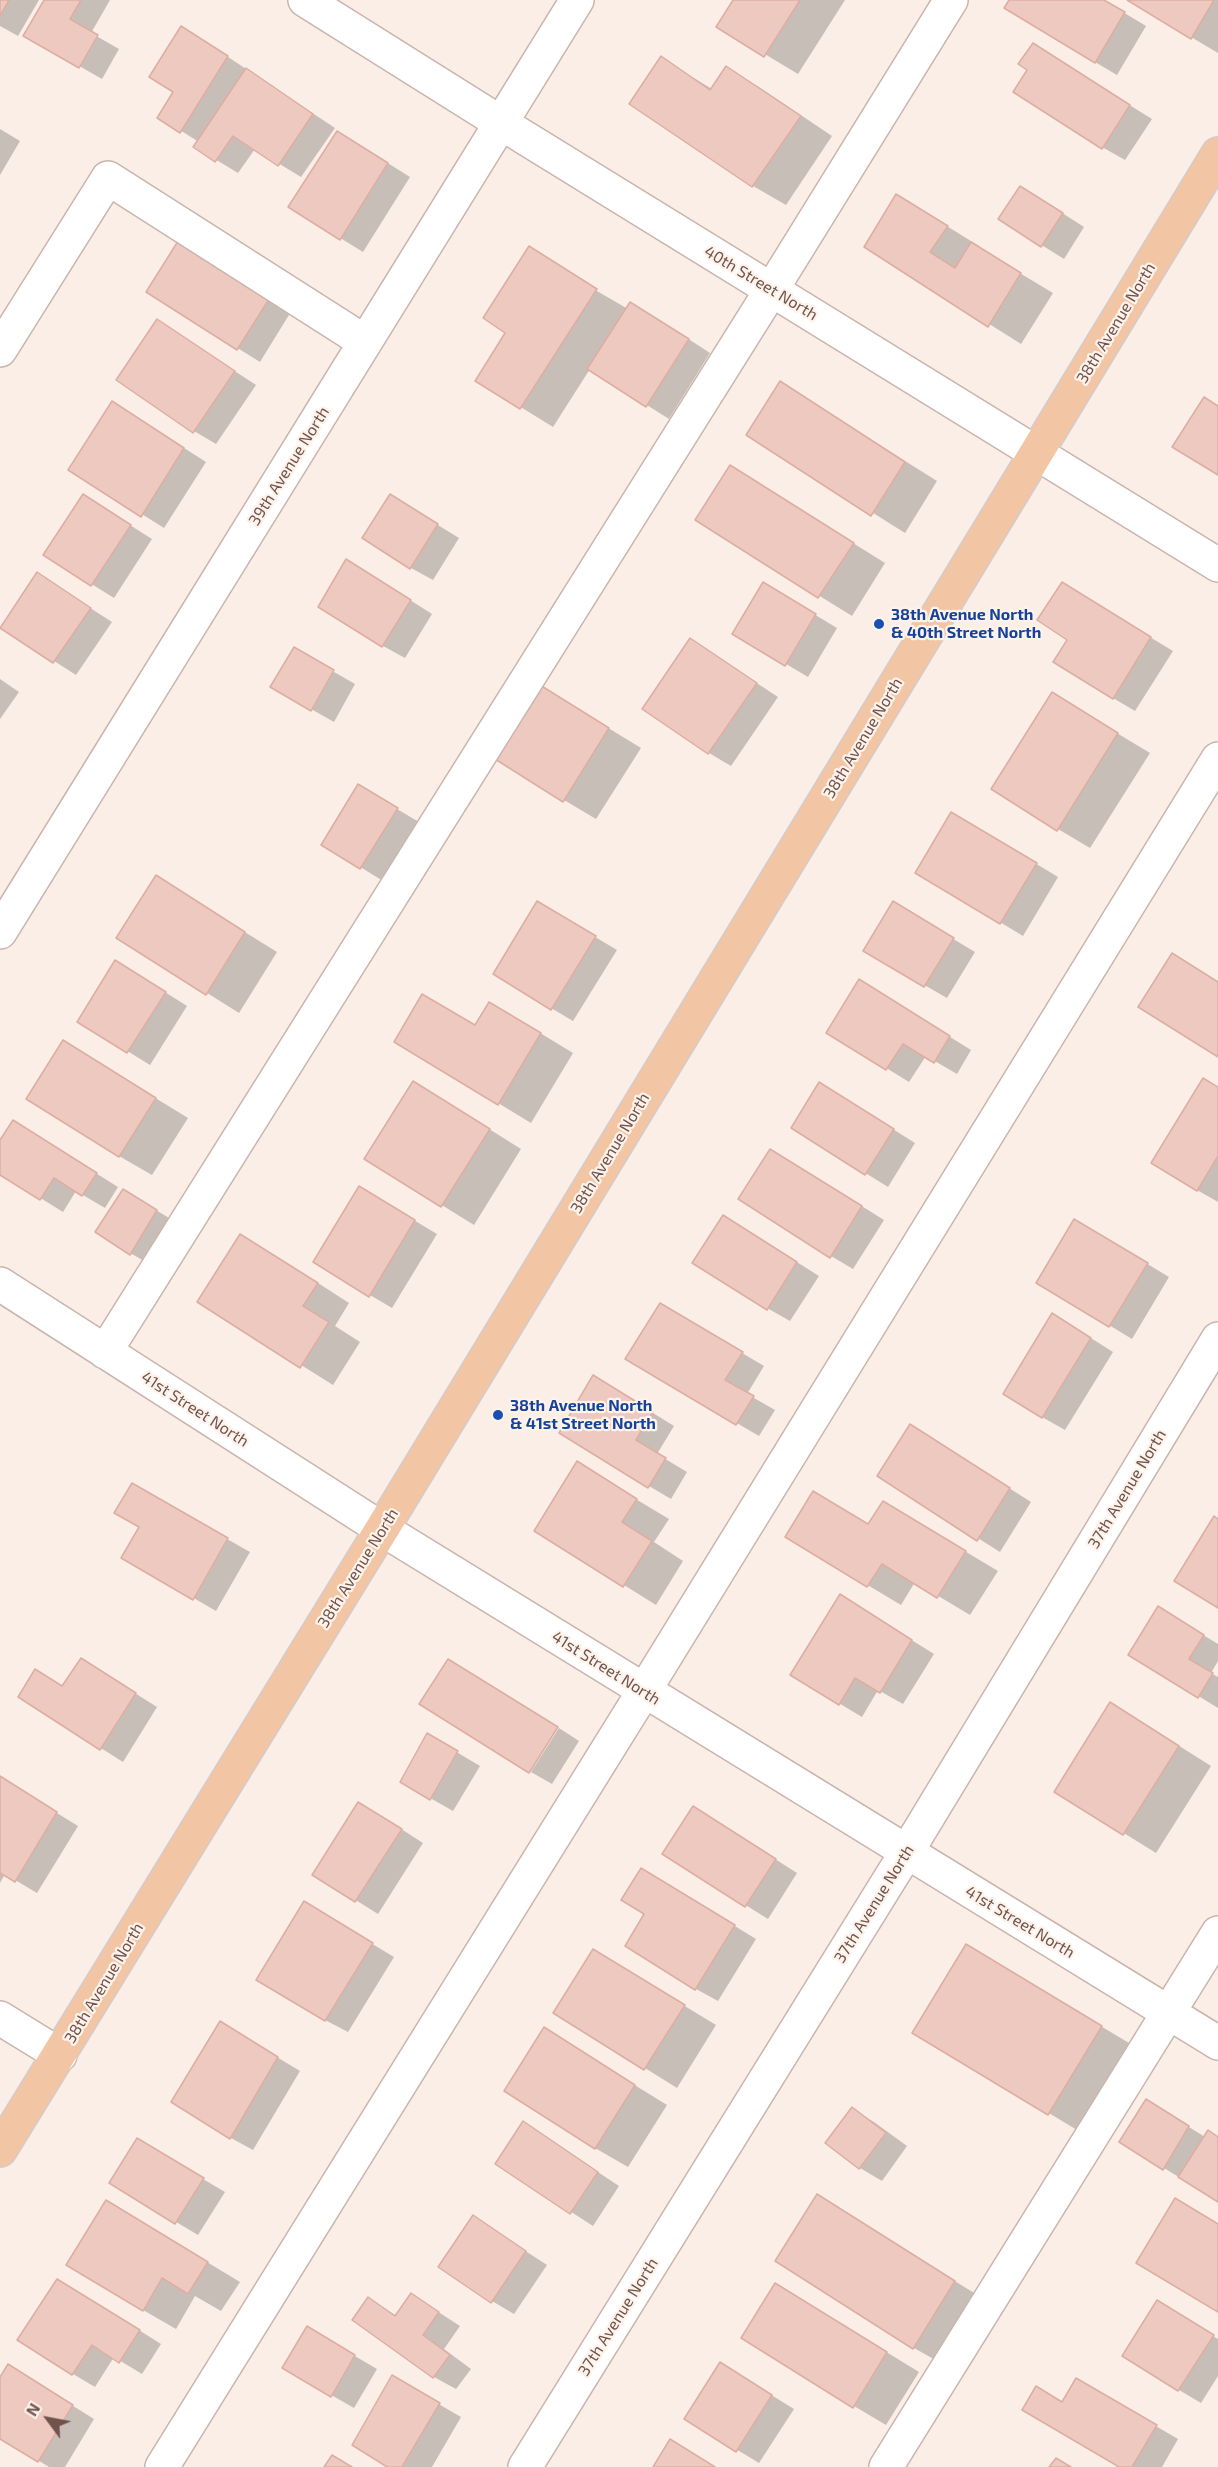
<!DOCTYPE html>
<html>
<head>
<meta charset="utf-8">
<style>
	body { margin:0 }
	#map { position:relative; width:1218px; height:2467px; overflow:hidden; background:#faeee6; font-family:"Exo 2",sans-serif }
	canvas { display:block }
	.north { position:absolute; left:18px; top:2389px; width:60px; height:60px; -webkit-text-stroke:4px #fdf3eb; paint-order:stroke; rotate:302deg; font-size:16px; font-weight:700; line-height:24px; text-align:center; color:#70534d }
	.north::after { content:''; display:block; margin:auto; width:21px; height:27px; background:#70534d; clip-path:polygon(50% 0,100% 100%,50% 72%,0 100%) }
</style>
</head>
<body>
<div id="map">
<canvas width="1218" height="2467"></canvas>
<div class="north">N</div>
</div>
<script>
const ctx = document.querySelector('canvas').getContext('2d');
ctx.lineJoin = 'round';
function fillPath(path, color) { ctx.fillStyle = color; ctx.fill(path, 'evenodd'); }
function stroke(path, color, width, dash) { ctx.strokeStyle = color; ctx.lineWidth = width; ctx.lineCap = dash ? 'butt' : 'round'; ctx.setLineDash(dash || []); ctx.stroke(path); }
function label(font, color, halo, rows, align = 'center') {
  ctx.font = font + ' "Exo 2",sans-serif'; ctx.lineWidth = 4.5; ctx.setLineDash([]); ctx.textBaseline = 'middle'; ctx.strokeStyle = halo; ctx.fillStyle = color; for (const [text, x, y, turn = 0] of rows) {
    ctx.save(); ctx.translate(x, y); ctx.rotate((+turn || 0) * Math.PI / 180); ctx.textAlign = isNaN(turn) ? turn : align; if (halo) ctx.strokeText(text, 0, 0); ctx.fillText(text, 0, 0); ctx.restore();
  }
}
const shadow = new Path2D(`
	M 0,0 L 39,0 L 18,36 L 0,26 Z
	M 45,0 L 110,0 L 91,33 L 119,49 L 102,79 L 25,35 Z
	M 735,0 L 845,0 L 798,74 L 718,26 Z
	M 1010,0 L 1103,0 L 1146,26 L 1117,75 L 1095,62 Z
	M 1130,0 L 1218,0 L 1218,53 L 1191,37 Z
	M 204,41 L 335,128 L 301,177 L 255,149 L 238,173 L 195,147 L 199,142 L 159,117 Z
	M 1033,45 L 1152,119 L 1125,160 L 1102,147 Z
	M 661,58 L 712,89 L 727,68 L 759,87 L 832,136 L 786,205 L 753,186 L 631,103 Z
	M 0,129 L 20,141 L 0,175 Z
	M 359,145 L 410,177 L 363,252 L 290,207 Z
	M 1042,200 L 1084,227 L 1064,259 L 1000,219 Z
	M 929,215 L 979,246 L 978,248 L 1053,293 L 1021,344 L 866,246 Z
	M 180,240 L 292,310 L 260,362 L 148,292 Z
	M 590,287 L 628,309 L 653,316 L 710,353 L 669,419 L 590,369 L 553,427 L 477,380 Z
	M 158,321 L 256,385 L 216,444 L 194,431 Z
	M 781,383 L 937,481 L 905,533 L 749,435 Z
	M 134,416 L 206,462 L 164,528 L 70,469 Z
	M 731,467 L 885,563 L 852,616 L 697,520 Z
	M 84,496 L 152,539 L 114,598 L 45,555 Z
	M 412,509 L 459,538 L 433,580 L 411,568 Z
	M 37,574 L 112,622 L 76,675 L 1,627 Z
	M 369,574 L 432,614 L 405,658 L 383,646 Z
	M 764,584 L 837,628 L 808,677 L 734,633 Z
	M 1084,597 L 1173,651 L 1135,711 L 1113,698 L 1069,640 Z
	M 691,640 L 778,697 L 731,766 L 709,753 Z
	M 294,649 L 355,684 L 334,722 L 272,687 Z
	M 0,679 L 19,692 L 0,719 Z
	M 533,682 L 641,748 L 596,819 L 564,800 Z
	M 1052,694 L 1150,753 L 1090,848 L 1058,829 Z
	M 380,799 L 419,822 L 383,881 L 323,844 Z
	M 974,826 L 1058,877 L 1023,936 L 917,872 Z
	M 156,877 L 277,952 L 239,1013 L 118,937 Z
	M 893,903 L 975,952 L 947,998 L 865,951 Z
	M 560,916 L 617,950 L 573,1021 L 551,1008 Z
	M 138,975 L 187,1006 L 150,1065 L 79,1021 Z
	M 881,994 L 971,1050 L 957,1074 L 926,1056 L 909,1082 L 828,1032 Z
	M 522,1022 L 573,1053 L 531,1123 L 396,1041 Z
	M 64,1042 L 188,1118 L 152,1175 L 119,1156 Z
	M 1218,1088 L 1218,1202 L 1197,1190 Z
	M 842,1097 L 915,1143 L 888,1187 L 793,1128 Z
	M 446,1102 L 521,1149 L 474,1225 L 366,1158 Z
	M 35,1135 L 118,1187 L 105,1208 L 76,1191 L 63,1212 L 0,1173 L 0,1143 Z
	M 793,1163 L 884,1220 L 853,1269 L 831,1256 Z
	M 382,1201 L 437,1234 L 392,1308 L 370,1295 Z
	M 146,1204 L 179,1224 L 153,1266 L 130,1253 Z
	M 746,1230 L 819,1276 L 790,1321 L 767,1308 Z
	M 1096,1233 L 1169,1277 L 1132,1339 L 1038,1282 Z
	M 273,1254 L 349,1303 L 335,1326 L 360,1342 L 333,1385 L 199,1301 Z
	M 683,1318 L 764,1366 L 747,1394 L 775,1410 L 759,1436 L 627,1359 Z
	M 1075,1328 L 1113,1352 L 1065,1430 L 1042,1417 Z
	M 616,1390 L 674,1426 L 657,1454 L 687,1472 L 671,1499 L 649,1486 Z
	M 932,1439 L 1031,1502 L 1000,1552 L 879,1476 Z
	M 609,1483 L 669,1519 L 654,1542 L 683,1561 L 656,1605 L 536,1530 Z
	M 132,1485 L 250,1552 L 216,1611 L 123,1557 L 140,1527 Z
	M 916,1522 L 998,1571 L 970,1615 L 915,1582 L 901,1605 L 787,1537 Z
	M 862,1609 L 934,1654 L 903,1704 L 878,1690 L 862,1717 L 792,1675 Z
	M 1180,1621 L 1218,1644 L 1218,1661 L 1211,1673 L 1218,1677 L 1218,1708 L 1130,1654 Z
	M 103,1673 L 157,1707 L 123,1762 L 20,1697 L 63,1688 Z
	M 1143,1723 L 1211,1766 L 1156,1853 L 1056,1791 Z
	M 559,1728 L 579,1741 L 552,1784 L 531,1772 Z
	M 428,1735 L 480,1766 L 453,1811 L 402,1782 Z
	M 0,1778 L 78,1826 L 37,1893 L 5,1874 L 0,1883 Z
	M 381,1816 L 423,1843 L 378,1914 L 314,1874 Z
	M 715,1821 L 797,1873 L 768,1919 L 664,1854 Z
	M 663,1882 L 756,1939 L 718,2001 L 696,1989 L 646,1914 Z
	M 326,1916 L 394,1957 L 348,2032 L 325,2020 Z
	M 594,1951 L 716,2025 L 677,2088 L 555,2012 Z
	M 999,1965 L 1134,2046 L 1082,2133 L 914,2032 Z
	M 544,2029 L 667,2105 L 628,2167 L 595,2148 Z
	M 242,2036 L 300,2071 L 253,2150 L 231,2138 Z
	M 852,2109 L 874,2122 L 907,2146 L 882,2181 L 860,2168 Z
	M 1168,2114 L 1205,2137 L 1218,2138 L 1218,2201 L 1164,2168 Z
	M 524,2123 L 619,2186 L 593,2226 L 497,2164 Z
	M 159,2153 L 225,2192 L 198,2235 L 111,2183 Z
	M 818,2196 L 987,2301 L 946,2366 L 914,2348 Z
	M 473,2217 L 547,2265 L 514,2314 L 492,2301 Z
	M 139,2221 L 240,2282 L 221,2311 L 195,2296 L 176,2329 L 143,2310 Z
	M 80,2293 L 161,2344 L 142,2374 L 114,2357 L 95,2387 L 73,2374 Z
	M 412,2295 L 460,2326 L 444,2349 L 471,2369 L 456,2389 L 434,2377 L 354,2319 L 368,2299 L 397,2316 Z
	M 808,2304 L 919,2372 L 886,2425 L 854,2406 Z
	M 1179,2315 L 1218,2339 L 1218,2376 L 1201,2403 L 1179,2390 Z
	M 307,2328 L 377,2369 L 354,2408 L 284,2368 Z
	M 392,2377 L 461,2417 L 432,2467 L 390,2467 Z
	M 742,2377 L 794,2409 L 759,2463 L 686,2419 Z
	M 30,2379 L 94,2419 L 65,2467 L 49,2467 L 0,2437 L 0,2380 Z
	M 1077,2380 L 1178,2439 L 1162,2467 L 1122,2467 L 1063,2404 Z`);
const building = new Path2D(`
	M 0,0 L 9,0 L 0,16 Z
	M 44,0 L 81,0 L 70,19 L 98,35 L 79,68 L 23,36 Z
	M 733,0 L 800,0 L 764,57 L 716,27 Z
	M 1009,0 L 1104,0 L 1125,12 L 1095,63 L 1004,8 Z
	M 1127,0 L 1214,0 L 1191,39 Z
	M 181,26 L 228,56 L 180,133 L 157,118 L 173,92 L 149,77 Z
	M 1033,43 L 1130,105 L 1102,149 L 1013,92 L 1027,70 L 1018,64 Z
	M 661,56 L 710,90 L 726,66 L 801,116 L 752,187 L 629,104 Z
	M 246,68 L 313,114 L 278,166 L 233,136 L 215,162 L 193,147 Z
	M 337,131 L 388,163 L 340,240 L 288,207 Z
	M 1020,186 L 1063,213 L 1041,247 L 998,219 Z
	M 896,194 L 948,226 L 930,252 L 955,268 L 971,242 L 1021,273 L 988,327 L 864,247 Z
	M 180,238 L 271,296 L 237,350 L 146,292 Z
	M 529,246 L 597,289 L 520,409 L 475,381 L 505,333 L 483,318 Z
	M 630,302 L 689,339 L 646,407 L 587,369 Z
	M 157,319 L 235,371 L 193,433 L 116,380 Z
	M 780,381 L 905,462 L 871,516 L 746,435 Z
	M 1204,397 L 1218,406 L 1218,475 L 1172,447 Z
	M 112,401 L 184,448 L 141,517 L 68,470 Z
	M 730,465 L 854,543 L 818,598 L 695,520 Z
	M 83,494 L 131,525 L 91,586 L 43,555 Z
	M 390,494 L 438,524 L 410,569 L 362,538 Z
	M 346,559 L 411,600 L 382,647 L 318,607 Z
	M 37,572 L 91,608 L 53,663 L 0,628 Z
	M 763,582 L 816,614 L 785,666 L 732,634 Z
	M 1062,582 L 1151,637 L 1113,699 L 1053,662 L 1067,640 L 1037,620 Z
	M 690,638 L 757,683 L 708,754 L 642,709 Z
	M 294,647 L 334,670 L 311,711 L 270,687 Z
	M 532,680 L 609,728 L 563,802 L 487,754 Z
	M 1052,692 L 1118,733 L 1057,831 L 991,789 Z
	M 358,784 L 398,808 L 360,869 L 321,845 Z
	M 951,812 L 1037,863 L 1000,924 L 915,873 Z
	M 156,875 L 245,932 L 206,995 L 116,938 Z
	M 537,901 L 596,936 L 551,1010 L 493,974 Z
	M 893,901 L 954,938 L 924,987 L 863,951 Z
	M 1172,953 L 1218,982 L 1218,1057 L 1138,1007 Z
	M 115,960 L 166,992 L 127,1053 L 77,1022 Z
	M 859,979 L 950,1036 L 934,1063 L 903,1044 L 886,1070 L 826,1033 Z
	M 422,994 L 475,1025 L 489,1002 L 541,1033 L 498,1105 L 394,1042 Z
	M 63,1040 L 156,1098 L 119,1157 L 26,1099 Z
	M 1203,1078 L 1218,1087 L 1218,1156 L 1197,1191 L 1151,1163 Z
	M 413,1081 L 490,1129 L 441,1207 L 364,1159 Z
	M 819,1082 L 894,1129 L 865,1175 L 791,1128 Z
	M 13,1120 L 97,1173 L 82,1196 L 54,1178 L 40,1200 L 0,1175 L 0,1140 Z
	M 770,1149 L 862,1206 L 830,1258 L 738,1199 Z
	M 359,1186 L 415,1220 L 369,1297 L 313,1262 Z
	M 123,1189 L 157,1210 L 130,1255 L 95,1232 Z
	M 723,1215 L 797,1262 L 767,1310 L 692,1263 Z
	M 1074,1219 L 1148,1263 L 1109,1327 L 1036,1283 Z
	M 240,1234 L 318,1283 L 303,1306 L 329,1322 L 300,1368 L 197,1302 Z
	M 660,1303 L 743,1352 L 725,1380 L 754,1396 L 736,1425 L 625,1359 Z
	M 1052,1313 L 1091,1338 L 1042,1418 L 1003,1394 Z
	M 593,1375 L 653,1412 L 636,1440 L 666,1458 L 648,1488 L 559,1433 Z
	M 910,1424 L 1010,1488 L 977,1541 L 877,1476 Z
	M 577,1461 L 637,1499 L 622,1522 L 652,1541 L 623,1587 L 534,1531 Z
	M 132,1483 L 228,1538 L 193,1600 L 121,1558 L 139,1527 L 114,1513 Z
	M 813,1491 L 868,1524 L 883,1501 L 966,1551 L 937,1598 L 882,1564 L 867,1587 L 785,1537 Z
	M 1214,1516 L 1218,1519 L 1218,1608 L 1174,1581 Z
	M 840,1594 L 912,1640 L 880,1693 L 855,1678 L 839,1705 L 790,1675 Z
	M 1158,1606 L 1204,1635 L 1189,1659 L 1213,1673 L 1198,1698 L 1128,1655 Z
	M 81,1658 L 136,1693 L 100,1750 L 18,1697 L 35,1669 L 62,1686 Z
	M 448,1659 L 558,1727 L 529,1773 L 419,1704 Z
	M 1110,1702 L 1179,1746 L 1123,1835 L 1054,1792 Z
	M 427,1733 L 458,1751 L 430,1800 L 400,1782 Z
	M 0,1776 L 57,1812 L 15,1882 L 0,1873 Z
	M 358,1802 L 402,1829 L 355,1902 L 312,1875 Z
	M 693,1806 L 776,1859 L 745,1907 L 662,1854 Z
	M 641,1868 L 735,1925 L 695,1990 L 625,1946 L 644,1914 L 621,1900 Z
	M 304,1901 L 373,1943 L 325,2021 L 256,1980 Z
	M 966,1944 L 1102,2026 L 1048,2115 L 912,2033 Z
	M 593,1949 L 685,2005 L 644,2070 L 553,2013 Z
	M 220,2021 L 278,2057 L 230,2139 L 171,2102 Z
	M 544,2027 L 635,2085 L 595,2149 L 504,2091 Z
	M 1146,2099 L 1189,2126 L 1163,2170 L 1119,2142 Z
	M 852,2107 L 886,2133 L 859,2169 L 825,2143 Z
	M 523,2121 L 598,2172 L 570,2214 L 495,2164 Z
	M 1208,2130 L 1218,2137 L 1218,2202 L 1178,2177 Z
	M 137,2138 L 204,2178 L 175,2224 L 109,2183 Z
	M 817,2194 L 955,2281 L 913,2349 L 775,2261 Z
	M 1175,2198 L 1218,2224 L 1218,2312 L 1136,2263 Z
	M 106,2200 L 208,2262 L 188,2294 L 162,2278 L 143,2311 L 66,2265 Z
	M 473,2215 L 526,2251 L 491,2303 L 438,2267 Z
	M 57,2279 L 140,2330 L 119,2363 L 92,2345 L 72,2375 L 17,2340 Z
	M 775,2283 L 887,2352 L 853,2408 L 741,2338 Z
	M 411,2293 L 439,2312 L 423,2335 L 450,2355 L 433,2378 L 352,2320 L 368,2297 L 395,2316 Z
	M 1157,2300 L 1214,2335 L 1178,2391 L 1122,2356 Z
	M 307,2326 L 355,2355 L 331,2397 L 282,2368 Z
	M 720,2362 L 772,2395 L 736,2452 L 684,2419 Z
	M 8,2364 L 73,2405 L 38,2462 L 0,2439 L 0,2377 Z
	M 392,2375 L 440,2403 L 402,2467 L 387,2467 L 352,2445 Z
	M 1076,2378 L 1157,2425 L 1132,2467 L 1119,2467 L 1022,2410 L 1036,2386 L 1062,2402 Z
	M 670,2439 L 715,2467 L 653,2467 Z
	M 332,2455 L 352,2467 L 324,2467 Z
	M 1056,2458 L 1071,2467 L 1049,2467 Z`);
const minor = new Path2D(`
	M 305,0 L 501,123 L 1218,565
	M 0,350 L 108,178 L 365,342
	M 0,932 L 577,0
	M 0,1284 L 382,1529 L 1218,2043
	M 105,1352 L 772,289 L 951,0
	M 0,2018 L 60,2055
	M 162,2467 L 644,1691 L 1218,759
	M 525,2467 L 906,1853 L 1218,1339
	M 886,2467 L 1218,1933`);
const major = new Path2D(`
	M 0,2150 L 382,1529 L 1218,154`);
const markers = [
	[879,624,6,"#1a4fb4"],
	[498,1415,6,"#1a4fb4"]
];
const streetNames = [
	["40th Street North",761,283,31],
	["38th Avenue North",1116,323,-59],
	["39th Avenue North",289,466,-58],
	["38th Avenue North",863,738,-59],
	["38th Avenue North",610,1153,-59],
	["41st Street North",195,1409,33],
	["37th Avenue North",1127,1489,-59],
	["38th Avenue North",358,1568,-58],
	["41st Street North",606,1668,32],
	["37th Avenue North",874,1904,-58],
	["41st Street North",1020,1922,31],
	["38th Avenue North",104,1983,-59],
	["37th Avenue North",618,2317,-58]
];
const transitNames = [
	["38th Avenue North",891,615],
	["& 40th Street North",891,633],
	["38th Avenue North",510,1406],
	["& 41st Street North",510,1424]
];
fillPath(shadow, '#0003');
fillPath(building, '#edc9c0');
stroke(building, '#deada2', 1.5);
stroke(minor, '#cab5ad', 36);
stroke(major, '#d4cbca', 36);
stroke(minor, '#fff', 33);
stroke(major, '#f2c5a4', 33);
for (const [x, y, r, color] of markers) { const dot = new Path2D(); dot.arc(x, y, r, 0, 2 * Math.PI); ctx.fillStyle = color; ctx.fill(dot); stroke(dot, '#fdf3eb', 2); }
label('16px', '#70534d', '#fdf3eb', streetNames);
label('bold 16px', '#164399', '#fdf3eb', transitNames, 'left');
</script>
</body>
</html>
